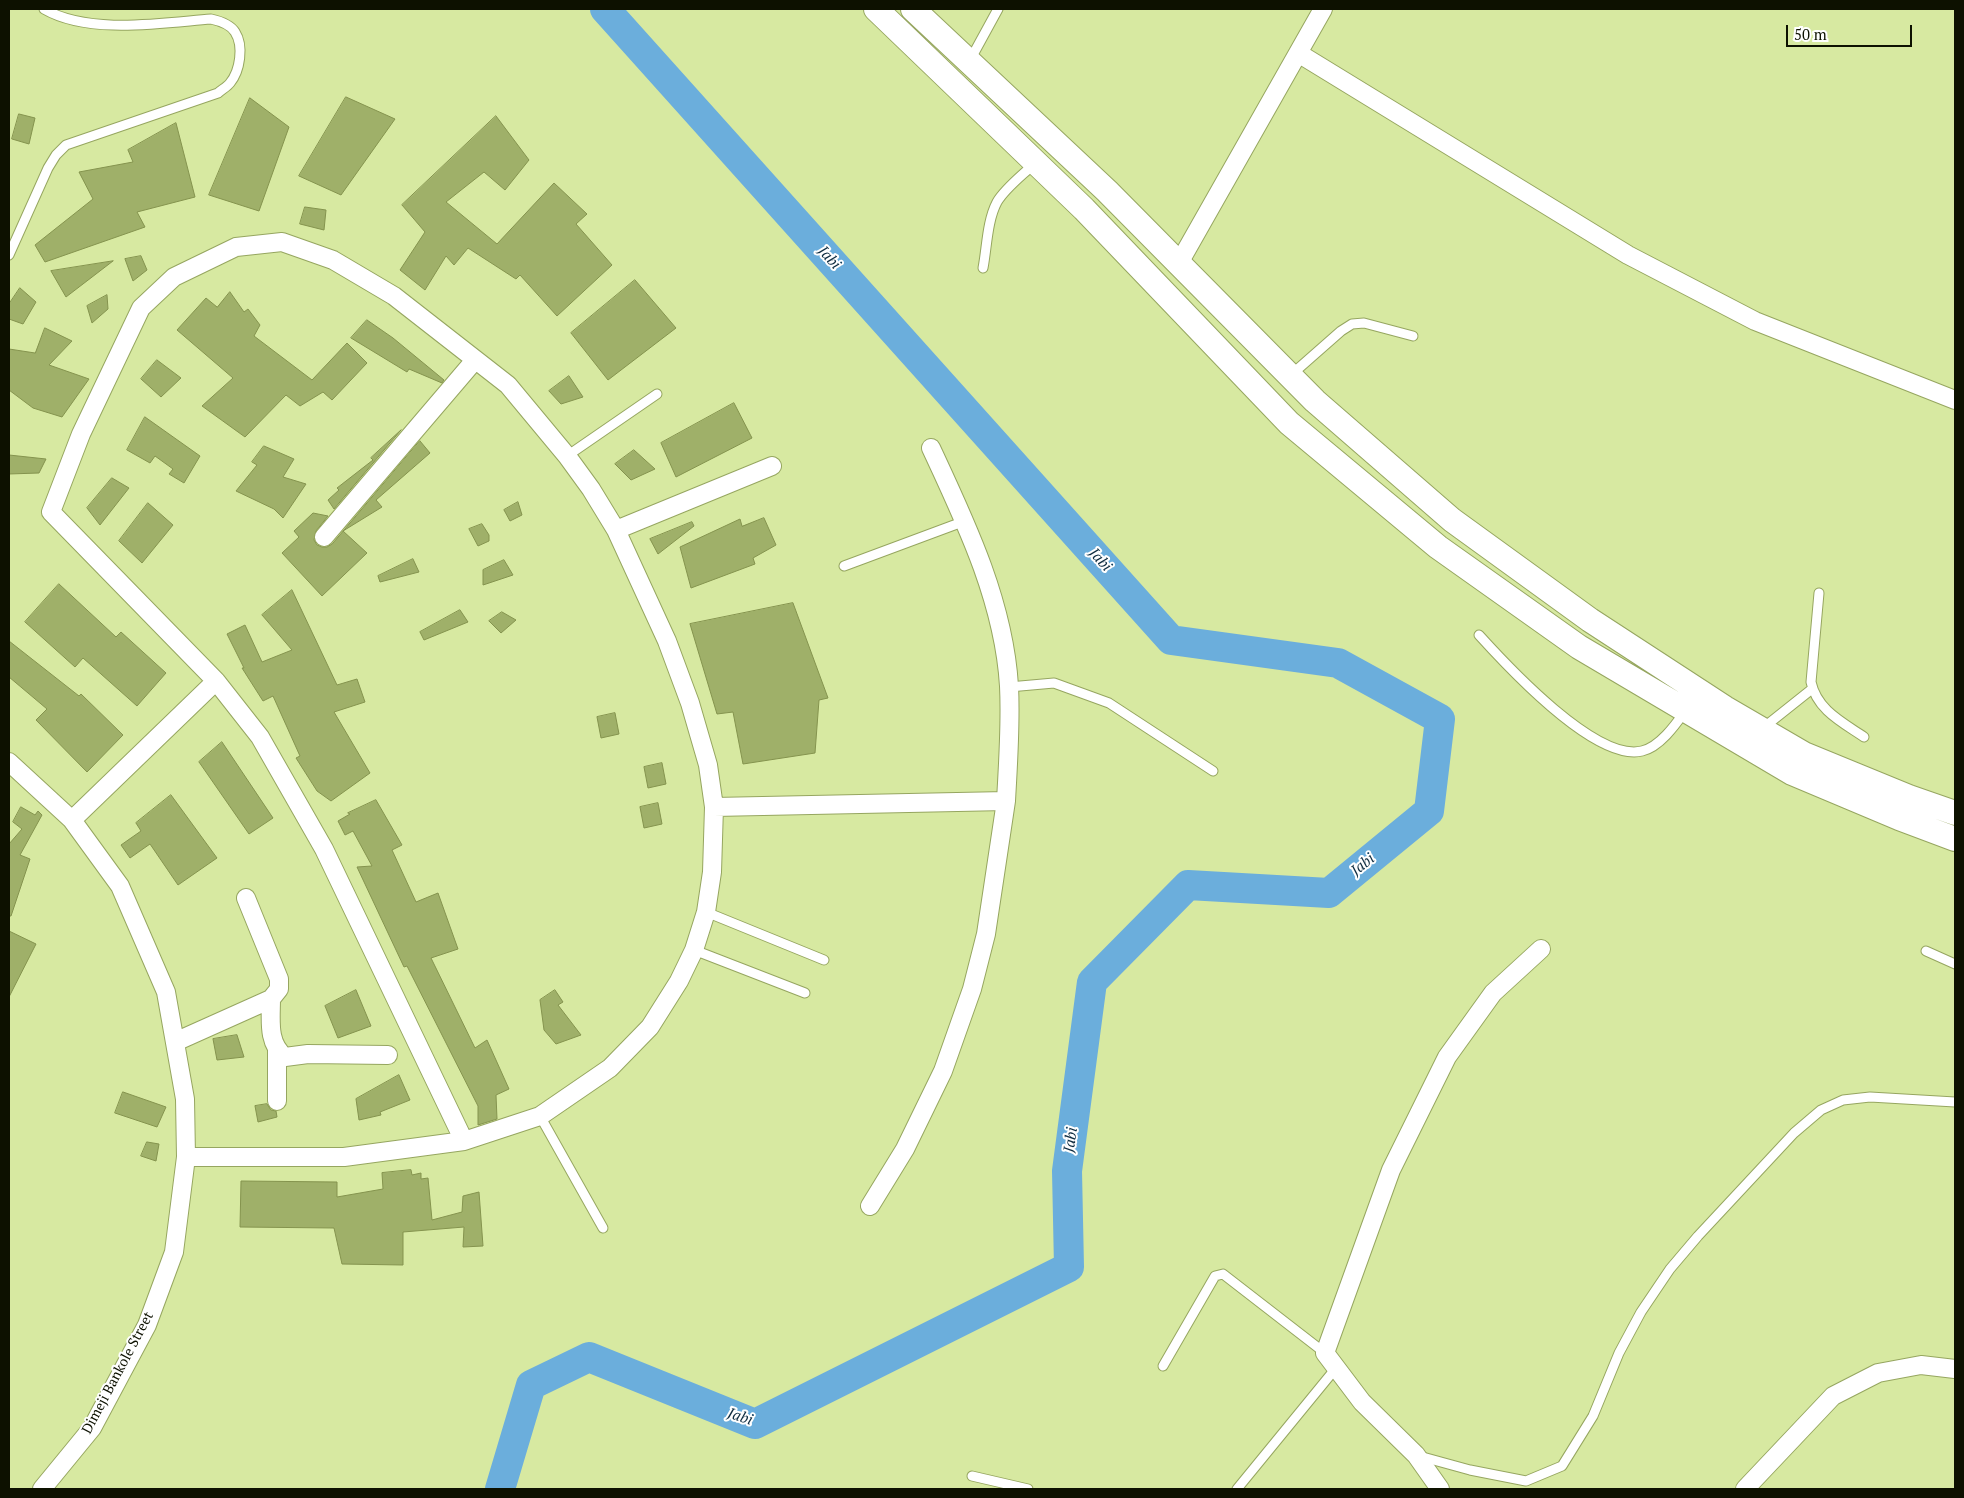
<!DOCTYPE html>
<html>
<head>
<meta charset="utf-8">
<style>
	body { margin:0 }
	#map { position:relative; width:1964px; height:1498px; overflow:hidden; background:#d7e9a1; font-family:"PT Serif",serif }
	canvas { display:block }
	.frame { position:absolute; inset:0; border:10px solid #0d1100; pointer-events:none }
	.scale { position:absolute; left:1786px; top:25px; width:126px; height:22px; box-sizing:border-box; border:2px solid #0d1100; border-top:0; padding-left:6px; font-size:15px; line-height:18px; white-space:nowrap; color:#0d1100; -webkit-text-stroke:4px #fff; paint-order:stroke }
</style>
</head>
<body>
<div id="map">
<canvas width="1964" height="1498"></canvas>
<div class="frame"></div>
<div class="scale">50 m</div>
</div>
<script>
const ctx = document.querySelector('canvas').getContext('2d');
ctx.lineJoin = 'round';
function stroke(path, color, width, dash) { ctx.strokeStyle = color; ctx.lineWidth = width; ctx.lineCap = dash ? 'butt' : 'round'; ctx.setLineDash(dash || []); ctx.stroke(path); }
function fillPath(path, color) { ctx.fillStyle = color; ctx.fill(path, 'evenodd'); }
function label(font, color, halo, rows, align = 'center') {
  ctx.font = font + ' "PT Serif",serif'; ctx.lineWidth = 4; ctx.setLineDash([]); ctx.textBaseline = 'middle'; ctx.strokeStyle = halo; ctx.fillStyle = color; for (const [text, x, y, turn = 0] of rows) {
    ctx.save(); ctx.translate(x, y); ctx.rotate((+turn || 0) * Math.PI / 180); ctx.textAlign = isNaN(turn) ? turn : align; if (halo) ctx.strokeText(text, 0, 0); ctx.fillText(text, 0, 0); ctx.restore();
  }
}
const river = new Path2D(`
	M 500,1489 L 531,1385 L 589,1357 L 755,1424 L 1069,1267 L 1067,1171 L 1092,982 L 1188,885 L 1329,893 L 1429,811 L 1440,719 L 1338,663 L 1171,640 L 605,9`);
const building = new Path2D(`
	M 346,97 L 395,119 L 341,195 L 299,176 Z
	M 250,98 L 289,127 L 259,211 L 209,195 Z
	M 19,114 L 35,118 L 29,144 L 12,139 Z
	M 496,116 L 529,160 L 505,190 L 484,172 L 446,202 L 497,244 L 554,183 L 587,214 L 576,224 L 612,265 L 557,316 L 520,275 L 516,279 L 468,248 L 454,265 L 446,256 L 425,290 L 400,270 L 425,232 L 402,205 Z
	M 176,123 L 195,197 L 137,212 L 145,227 L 45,262 L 35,245 L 93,199 L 79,172 L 133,162 L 128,150 Z
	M 305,207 L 326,210 L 324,230 L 300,224 Z
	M 141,256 L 147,270 L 133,281 L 125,259 Z
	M 113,261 L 66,297 L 51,271 Z
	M 635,280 L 676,328 L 608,380 L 571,333 Z
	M 20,288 L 36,302 L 23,324 L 9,319 L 9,304 Z
	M 230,292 L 244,312 L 248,309 L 260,325 L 254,336 L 312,380 L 347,343 L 367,363 L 332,400 L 323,392 L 300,406 L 286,395 L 245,437 L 202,406 L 233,378 L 177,330 L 206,298 L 217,307 Z
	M 107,295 L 108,309 L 92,323 L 87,306 Z
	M 367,320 L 393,338 L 444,380 L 442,383 L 409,369 L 407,372 L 351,338 Z
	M 45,328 L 72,341 L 49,365 L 89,379 L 62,417 L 33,408 L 9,390 L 9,349 L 35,353 Z
	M 157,360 L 181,378 L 161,397 L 141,379 Z
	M 569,376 L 583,397 L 561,404 L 549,391 Z
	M 734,403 L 752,438 L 676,477 L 661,443 Z
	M 145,417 L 200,456 L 184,483 L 169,474 L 173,469 L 155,456 L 150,463 L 127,450 Z
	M 401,430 L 334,509 L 328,500 L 339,490 L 337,488 L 373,460 L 371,458 Z
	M 420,441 L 430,453 L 376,500 L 382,507 L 343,531 L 367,553 L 322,596 L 282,553 L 299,537 L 294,531 L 313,513 L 328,516 L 316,531 L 314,540 L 317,545 L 322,547 L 327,547 L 332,544 Z
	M 264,446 L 294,459 L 283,477 L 306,484 L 283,518 L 274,509 L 236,491 L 257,465 L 252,462 Z
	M 634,450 L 655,469 L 631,480 L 615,464 Z
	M 9,455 L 46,459 L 39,473 L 9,474 Z
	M 112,478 L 129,488 L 100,525 L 87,508 Z
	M 518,502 L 522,515 L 510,521 L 504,510 Z
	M 148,503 L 173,525 L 142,563 L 119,541 Z
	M 764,518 L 776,545 L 753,558 L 755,564 L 691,588 L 680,547 L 740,519 L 742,526 Z
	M 692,522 L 694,526 L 658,554 L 650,539 Z
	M 482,524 L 489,535 L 489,541 L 478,546 L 469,529 Z
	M 413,559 L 419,572 L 380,582 L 378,576 Z
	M 504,560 L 513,575 L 483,585 L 483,570 Z
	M 59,584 L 116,637 L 121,632 L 166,673 L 137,706 L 83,658 L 75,667 L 25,622 Z
	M 292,590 L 337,685 L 357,679 L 365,702 L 334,712 L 370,773 L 331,801 L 317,791 L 296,758 L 300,756 L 273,696 L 263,701 L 242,668 L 244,668 L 227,634 L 245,625 L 262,662 L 292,650 L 262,615 Z
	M 793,603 L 828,698 L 819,700 L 815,753 L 743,764 L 733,712 L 717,714 L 690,624 Z
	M 460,610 L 468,622 L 424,640 L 420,632 Z
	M 502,612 L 516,620 L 501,633 L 489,621 Z
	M 9,641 L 79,696 L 81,694 L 123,735 L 87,772 L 36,720 L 47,709 L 9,677 Z
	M 615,713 L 619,734 L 601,738 L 597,717 Z
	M 222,742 L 273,818 L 249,834 L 199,762 Z
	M 662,763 L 666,784 L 648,788 L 644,767 Z
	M 171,795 L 217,858 L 178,885 L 150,844 L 130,858 L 121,845 L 141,831 L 136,823 Z
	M 376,800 L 402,845 L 392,850 L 416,902 L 438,893 L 458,949 L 431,958 L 475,1048 L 487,1040 L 509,1089 L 496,1095 L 497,1119 L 478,1125 L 478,1106 L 407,966 L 404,967 L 357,867 L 372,866 L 353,831 L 345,835 L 338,821 L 350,814 L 348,813 Z
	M 658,803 L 662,824 L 644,828 L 640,807 Z
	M 21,807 L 35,815 L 38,811 L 42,815 L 20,855 L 30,859 L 11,916 L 9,916 L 9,844 L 22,829 L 13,822 Z
	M 9,931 L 36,944 L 9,997 Z
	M 356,990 L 371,1026 L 338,1038 L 325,1006 Z
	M 555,990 L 563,1002 L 558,1005 L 581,1035 L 556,1044 L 544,1030 L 540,1000 Z
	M 237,1035 L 244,1057 L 217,1060 L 213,1039 Z
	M 399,1075 L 410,1100 L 380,1112 L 381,1115 L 359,1120 L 356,1099 Z
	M 123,1092 L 166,1107 L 157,1127 L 115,1113 Z
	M 267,1104 L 271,1110 L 276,1111 L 277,1117 L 258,1122 L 255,1106 Z
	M 147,1142 L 159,1144 L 156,1161 L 141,1156 Z
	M 411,1170 L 412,1175 L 421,1173 L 421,1179 L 428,1178 L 432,1220 L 462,1212 L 463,1196 L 479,1192 L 483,1246 L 463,1247 L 464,1227 L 403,1232 L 403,1265 L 342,1264 L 334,1228 L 240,1227 L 241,1181 L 337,1182 L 337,1197 L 383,1189 L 382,1173 Z`);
const lane = new Path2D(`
	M 969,62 L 998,9
	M 9,255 L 48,168 L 56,155 L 66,145 L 218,93 C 221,90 227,87 230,83 C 240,71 244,46 235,32 C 230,24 220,21 211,19 C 162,23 89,35 44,9
	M 983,268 C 987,247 987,221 997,202 C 1006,187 1023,175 1036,162
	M 1291,375 L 1341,331 L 1352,324 L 1364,323 L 1413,336
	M 567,456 L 657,394
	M 844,566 L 965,521
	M 1819,593 L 1811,682 C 1817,710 1842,722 1864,737
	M 1479,635 C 1508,667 1596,762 1642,751 C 1660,747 1676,724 1686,710
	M 1009,687 L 1054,683 L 1109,703 L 1213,771
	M 1763,728 L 1812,689
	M 706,912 L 824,960
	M 694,950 L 805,993
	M 1926,951 L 1955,964
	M 540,1116 L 603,1228
	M 1163,1366 L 1215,1276 L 1223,1274 L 1325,1353
	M 1419,1456 L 1470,1470 L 1526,1481 L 1562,1466 L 1593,1416 L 1619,1353 L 1641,1312 L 1670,1269 L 1698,1236 L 1794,1133 L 1821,1110 L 1843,1100 L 1870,1097 L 1955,1102
	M 972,1476 L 1028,1489
	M 1237,1489 L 1336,1368`);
const street = new Path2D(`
	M 1298,53 L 1628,255 L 1755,321 L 1955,400
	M 1179,263 L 1323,9
	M 616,530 L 772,466
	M 324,537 L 475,360
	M 9,762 L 72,820 L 120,886 L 166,992 L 185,1099 L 186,1157 L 174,1252 L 147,1325 L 92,1428 L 42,1489
	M 714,807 L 1006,801 C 1008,763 1011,724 1009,686 C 1004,602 966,523 931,448
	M 72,820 L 216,681
	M 271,999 C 271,1020 267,1043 285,1057 L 308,1054 L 388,1055
	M 175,1042 L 271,999 L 279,989 L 279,979 L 246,898
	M 277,1050 L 277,1101
	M 186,1157 L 344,1157 L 464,1141 L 540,1116 L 610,1068 L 650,1027 L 679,981 L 694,950 L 706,912 L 712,872 L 714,807 L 708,765 L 690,703 L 667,641 L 616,530 L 591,489 L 567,456 L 508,385 L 394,296 L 333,260 L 282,242 L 236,247 L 174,277 L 141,308 L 81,434 L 51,512 L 216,681 L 260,737 L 324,849 L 464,1141
	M 870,1206 L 905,1149 L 943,1071 L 972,989 L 986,934 L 1006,801
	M 1440,1489 L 1416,1455 L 1362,1402 L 1325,1353 L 1391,1170 L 1447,1057 L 1493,993 L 1541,949
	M 1745,1489 L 1833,1396 L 1878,1373 L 1921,1365 L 1955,1369`);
const secondary = new Path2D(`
	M 876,9 L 1084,209 L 1289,423 L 1438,547 L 1579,647 L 1792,773 L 1899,818 L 1955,839
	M 913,9 L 1107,191 L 1315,401 L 1452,520 L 1590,620 L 1725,708 L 1804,754 L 1909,797 L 1955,813`);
const streetNames = [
	["Dimeji Bankole Street",118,1373,-62]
];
const waterNames = [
	["Jabi",829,258,48],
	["Jabi",1100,560,48],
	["Jabi",1363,865,-39],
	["Jabi",1071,1140,-82],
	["Jabi",740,1417,18]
];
stroke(river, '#6baedc', 30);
fillPath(building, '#9fb069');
stroke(building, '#84934e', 1);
stroke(lane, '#96a660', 11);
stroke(street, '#96a660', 20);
stroke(secondary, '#96a660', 26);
stroke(lane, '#fff', 9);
stroke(street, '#fff', 18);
stroke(secondary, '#fff', 24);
label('14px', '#0d1100', '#fff', streetNames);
label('italic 15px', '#0e2c40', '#fff', waterNames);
</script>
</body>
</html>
